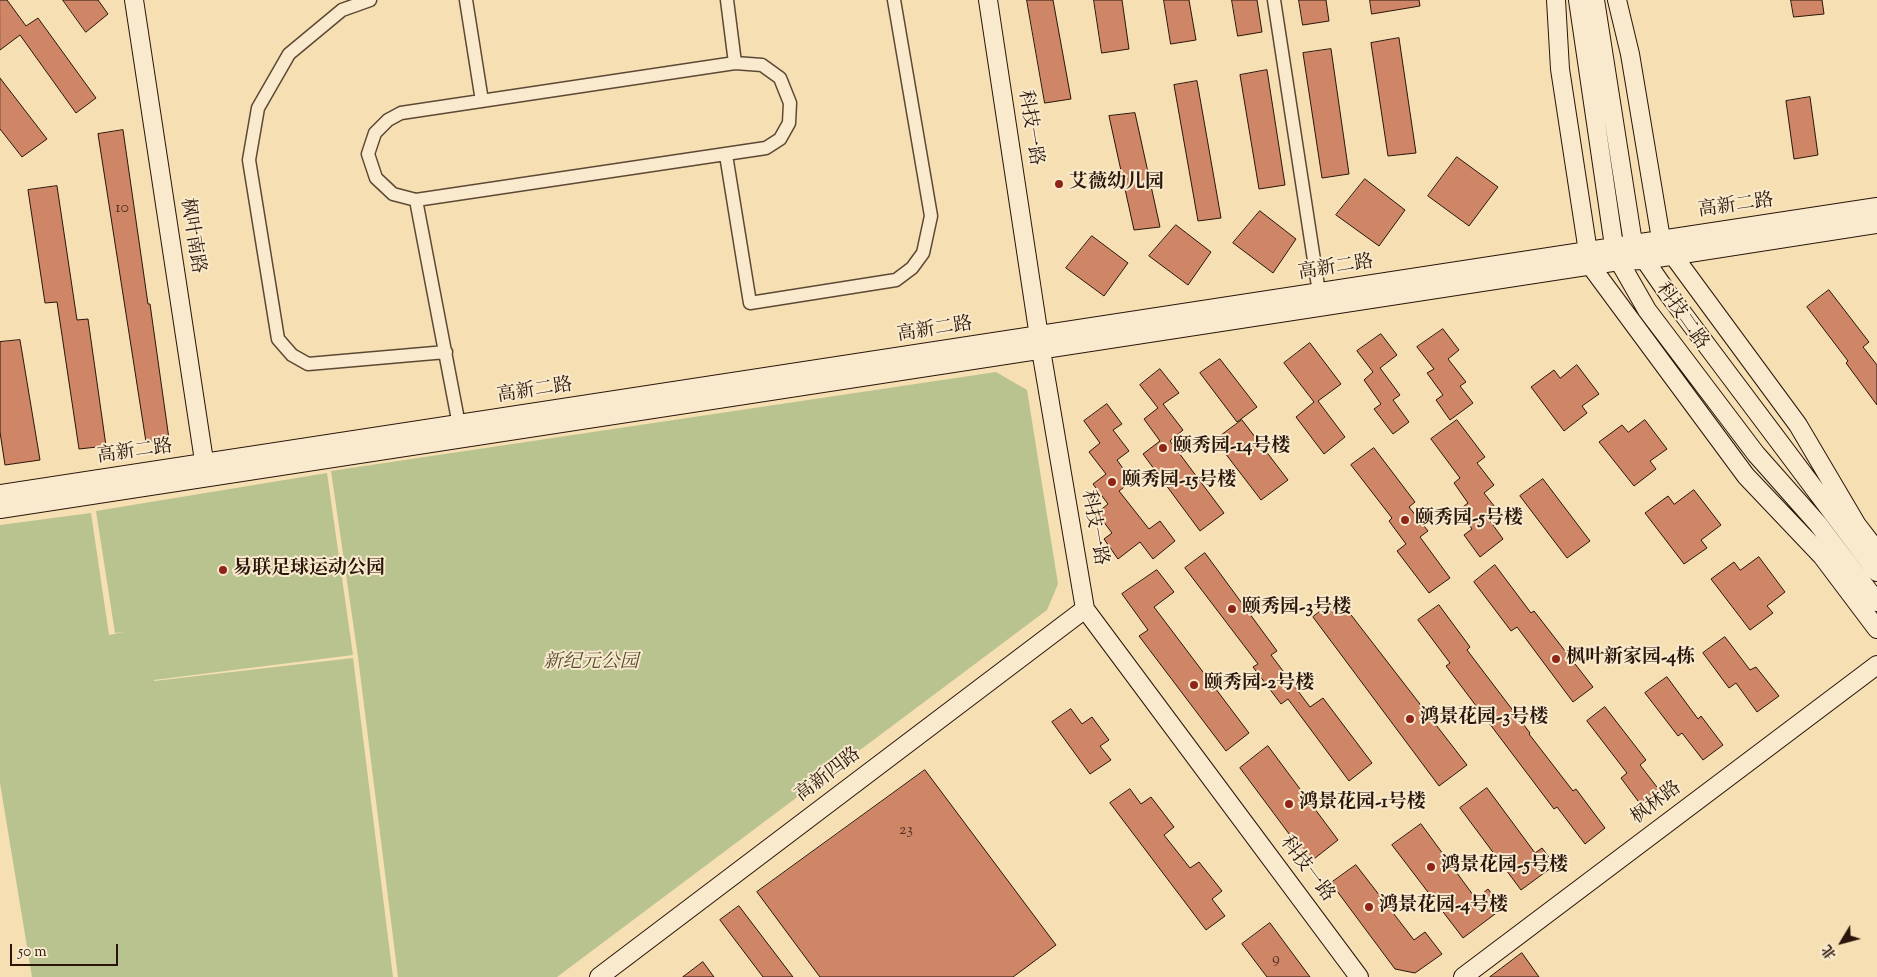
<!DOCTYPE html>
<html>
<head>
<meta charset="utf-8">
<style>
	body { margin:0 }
	#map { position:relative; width:1877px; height:977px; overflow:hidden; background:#f6dfb2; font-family:"Sorts Mill Goudy","Noto Serif SC",serif }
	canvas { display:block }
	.north { position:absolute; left:1817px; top:917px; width:50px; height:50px; -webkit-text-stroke:4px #f9eacd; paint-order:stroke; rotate:233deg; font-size:14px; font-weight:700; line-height:20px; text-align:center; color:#2a150b }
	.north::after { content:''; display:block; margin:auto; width:18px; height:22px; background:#2a150b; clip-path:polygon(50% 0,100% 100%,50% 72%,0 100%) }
	.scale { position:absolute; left:10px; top:944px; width:108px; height:22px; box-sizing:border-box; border:2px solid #2a150b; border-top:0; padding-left:6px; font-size:15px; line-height:18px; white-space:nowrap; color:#2a150b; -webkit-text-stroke:4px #f9eacd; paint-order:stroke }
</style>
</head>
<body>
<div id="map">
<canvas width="1877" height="977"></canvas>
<div class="north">北</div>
<div class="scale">50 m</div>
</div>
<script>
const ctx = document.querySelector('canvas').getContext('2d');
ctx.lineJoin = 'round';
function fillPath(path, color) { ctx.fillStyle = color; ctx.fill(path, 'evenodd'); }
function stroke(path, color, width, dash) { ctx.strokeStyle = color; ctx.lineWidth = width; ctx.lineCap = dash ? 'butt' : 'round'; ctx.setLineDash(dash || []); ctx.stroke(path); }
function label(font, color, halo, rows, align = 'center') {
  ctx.font = font + ' "Sorts Mill Goudy","Noto Serif SC",serif'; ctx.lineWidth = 4; ctx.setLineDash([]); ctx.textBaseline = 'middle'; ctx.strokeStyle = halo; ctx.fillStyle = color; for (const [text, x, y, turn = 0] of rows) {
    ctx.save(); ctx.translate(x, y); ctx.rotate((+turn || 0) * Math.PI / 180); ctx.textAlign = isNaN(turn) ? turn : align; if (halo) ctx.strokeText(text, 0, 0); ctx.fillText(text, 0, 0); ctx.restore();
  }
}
const green = new Path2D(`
	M 996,372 L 1027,390 L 1058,584 L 1047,610 L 557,977 L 398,977 L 358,657 L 331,471 Z
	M 327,473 L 353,655 L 154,680 L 154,681 L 353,658 L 393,977 L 32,977 L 0,783 L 0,525 L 91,513 L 109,635 L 124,632 L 115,633 L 96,511 Z`);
const building = new Path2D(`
	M 0,0 L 7,0 L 26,26 L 38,18 L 96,98 L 76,113 L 20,35 L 0,50 Z
	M 63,0 L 98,0 L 108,14 L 86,32 Z
	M 1027,0 L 1053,0 L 1071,99 L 1045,103 Z
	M 1094,0 L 1122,0 L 1129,49 L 1102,53 Z
	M 1164,0 L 1189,0 L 1196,40 L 1171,44 Z
	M 1232,0 L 1257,0 L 1262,32 L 1238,36 Z
	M 1299,0 L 1326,0 L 1329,21 L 1303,25 Z
	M 1370,0 L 1419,0 L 1420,6 L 1372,14 Z
	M 1791,0 L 1822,0 L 1824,14 L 1794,17 Z
	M 1399,38 L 1416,153 L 1388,156 L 1371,43 Z
	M 1331,49 L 1349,174 L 1322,178 L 1303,53 Z
	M 1267,70 L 1285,185 L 1259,189 L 1240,75 Z
	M 0,78 L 47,139 L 22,157 L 0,129 Z
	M 1197,81 L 1221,218 L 1198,221 L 1174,85 Z
	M 1810,97 L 1818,155 L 1794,159 L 1786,101 Z
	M 1135,113 L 1160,227 L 1134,230 L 1109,116 Z
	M 123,130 L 148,304 L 150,304 L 169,439 L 146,442 L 98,134 Z
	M 1457,157 L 1498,187 L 1469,226 L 1428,196 Z
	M 1365,179 L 1405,210 L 1379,246 L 1336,215 Z
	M 57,186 L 77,320 L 88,319 L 106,446 L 79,449 L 57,302 L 45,303 L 28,190 Z
	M 1260,211 L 1296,239 L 1273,273 L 1233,243 Z
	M 1176,225 L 1211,252 L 1188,285 L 1149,256 Z
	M 1092,236 L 1128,263 L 1104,296 L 1066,268 Z
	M 1829,290 L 1869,342 L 1863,347 L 1877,365 L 1877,405 L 1846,363 L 1848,361 L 1807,307 Z
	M 1443,329 L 1459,350 L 1448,359 L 1466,382 L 1460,386 L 1473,403 L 1450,420 L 1436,400 L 1443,395 L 1427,373 L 1434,369 L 1417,347 Z
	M 1381,334 L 1397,355 L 1380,368 L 1400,395 L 1393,400 L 1409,422 L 1393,434 L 1374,409 L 1381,404 L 1364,380 L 1373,372 L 1357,351 Z
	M 20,340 L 40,460 L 5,465 L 0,432 L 0,342 Z
	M 1310,343 L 1341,384 L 1318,401 L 1345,437 L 1324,454 L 1296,417 L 1314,402 L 1284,363 Z
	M 1220,359 L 1257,407 L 1237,422 L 1200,373 Z
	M 1577,365 L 1599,394 L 1582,406 L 1587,413 L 1564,431 L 1531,387 L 1554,370 L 1560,378 Z
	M 1160,369 L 1179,393 L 1163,404 L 1183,430 L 1170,441 L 1224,513 L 1200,531 L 1143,454 L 1160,441 L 1144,419 L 1158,408 L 1140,385 Z
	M 1107,404 L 1122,424 L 1113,430 L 1129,451 L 1117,460 L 1132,481 L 1119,491 L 1149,529 L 1160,521 L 1175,541 L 1153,559 L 1140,542 L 1118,559 L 1104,539 L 1112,533 L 1097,513 L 1108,504 L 1093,484 L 1106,474 L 1089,452 L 1100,443 L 1084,421 Z
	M 1242,420 L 1288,480 L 1261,500 L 1215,440 Z
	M 1457,420 L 1485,457 L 1477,463 L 1494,485 L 1484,493 L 1498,511 L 1488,518 L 1503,539 L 1480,557 L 1464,535 L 1472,529 L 1459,510 L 1468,503 L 1454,483 L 1460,478 L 1431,439 Z
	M 1645,420 L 1667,449 L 1650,461 L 1656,469 L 1634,486 L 1599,442 L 1622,425 L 1628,432 Z
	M 1374,448 L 1415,502 L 1409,507 L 1428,531 L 1420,537 L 1450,578 L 1429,593 L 1397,551 L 1406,544 L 1389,521 L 1392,518 L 1351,465 Z
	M 1543,479 L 1590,541 L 1567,558 L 1520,496 Z
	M 1694,490 L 1721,525 L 1701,540 L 1707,548 L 1684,564 L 1645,513 L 1668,496 L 1674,504 Z
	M 1205,553 L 1277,651 L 1271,655 L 1310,707 L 1323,698 L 1372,763 L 1349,781 L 1288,699 L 1281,704 L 1253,667 L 1258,664 L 1185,568 Z
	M 1759,557 L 1785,592 L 1767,606 L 1773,613 L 1750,630 L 1711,579 L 1734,562 L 1740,570 Z
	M 1495,565 L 1531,613 L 1534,611 L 1593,687 L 1573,702 L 1517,627 L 1511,631 L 1474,582 Z
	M 1157,570 L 1174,592 L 1154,607 L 1249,733 L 1226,751 L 1139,636 L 1148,630 L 1122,594 Z
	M 1338,598 L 1467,765 L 1439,786 L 1313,617 Z
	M 1439,605 L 1470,647 L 1467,650 L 1530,733 L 1529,734 L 1573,791 L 1576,789 L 1605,828 L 1585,844 L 1557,807 L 1554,809 L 1446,666 L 1450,663 L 1418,620 Z
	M 1725,637 L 1750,670 L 1756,667 L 1779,696 L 1757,712 L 1736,683 L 1729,688 L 1703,653 Z
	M 1667,677 L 1698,719 L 1701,716 L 1723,745 L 1703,760 L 1682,733 L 1678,736 L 1645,693 Z
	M 1605,707 L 1646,760 L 1640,765 L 1660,791 L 1641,805 L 1621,778 L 1627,773 L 1587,721 Z
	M 1071,709 L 1082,724 L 1092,717 L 1109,740 L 1100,746 L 1111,760 L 1090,774 L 1052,722 Z
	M 1268,746 L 1338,840 L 1310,862 L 1240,768 Z
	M 925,770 L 1056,945 L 1013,977 L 820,977 L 757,892 Z
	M 1487,788 L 1535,853 L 1542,848 L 1555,865 L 1521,890 L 1460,808 Z
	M 1130,789 L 1141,804 L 1151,797 L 1174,827 L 1164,835 L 1190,868 L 1199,862 L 1222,891 L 1212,899 L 1225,916 L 1206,930 L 1110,803 Z
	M 1421,824 L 1476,899 L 1488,889 L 1503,908 L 1463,938 L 1392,845 Z
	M 1356,865 L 1414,940 L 1425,932 L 1442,954 L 1415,973 L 1395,969 L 1331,883 Z
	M 739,906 L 793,977 L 763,977 L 720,920 Z
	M 1270,923 L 1310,977 L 1267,977 L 1242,944 Z
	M 1522,953 L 1539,977 L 1490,977 Z
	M 703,962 L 714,977 L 683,977 Z`);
const street = new Path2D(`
	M 370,0 L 342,10 L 289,54 L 258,108 L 249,160 L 278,339 L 292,355 L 308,364 L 446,352
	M 466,0 L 482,101
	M 727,0 L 735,63
	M 1274,0 L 1320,299
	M 735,63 L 762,65 L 780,78 L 790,103 L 789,123 L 780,139 L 766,148 L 416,200 L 393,194 L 376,178 L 368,154 L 375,133 L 388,120 L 401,113 Z
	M 726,155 L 750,303 L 896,280 L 912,268 L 923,253 L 931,216 L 894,0
	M 416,200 L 459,425`);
const secondary = new Path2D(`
	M 134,0 L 206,474
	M 988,0 L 1041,350 L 1085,609 L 1359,977
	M 1556,0 L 1560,69 L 1590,265 L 1746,476 L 1822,556 L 1877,629
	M 1578,0 L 1614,246 L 1619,261 L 1647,310 L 1756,454 L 1818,524 L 1877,602
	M 1595,0 L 1633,243 L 1669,295 L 1877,572
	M 1617,0 L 1630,54 L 1661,239 L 1798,425 L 1857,525 L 1877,551
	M 0,494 C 626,402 1251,301 1877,207
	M 0,509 L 1619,261 L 1644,260 L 1877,224
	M 599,977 L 1085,609
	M 1463,977 L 1877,665`);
const markers = [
	[1059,184,5,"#8f2418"],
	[1163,448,5,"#8f2418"],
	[1112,482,5,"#8f2418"],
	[1405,520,5,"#8f2418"],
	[223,570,5,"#8f2418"],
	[1232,609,5,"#8f2418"],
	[1556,659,5,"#8f2418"],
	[1194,685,5,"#8f2418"],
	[1410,719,5,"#8f2418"],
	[1289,804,5,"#8f2418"],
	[1431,867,5,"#8f2418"],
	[1369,907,5,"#8f2418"]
];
const numberNames = [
	["10",122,209],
	["23",906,831],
	["9",1276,960]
];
const streetNames = [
	["科技一路",1029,128,81],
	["高新二路",1736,207,-8],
	["枫叶南路",191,236,81],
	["高新二路",1336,269,-9],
	["科技二路",1681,317,55],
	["高新二路",935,331,-9],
	["高新二路",535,392,-9],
	["高新二路",135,453,-8],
	["科技一路",1093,528,80],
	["高新四路",829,776,-37],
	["枫林路",1657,804,-37],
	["科技一路",1306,870,53]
];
const poiNames = [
	["艾薇幼儿园",1069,184],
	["颐秀园-14号楼",1173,448],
	["颐秀园-15号楼",1122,482],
	["颐秀园-5号楼",1415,520],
	["易联足球运动公园",233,570],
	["颐秀园-3号楼",1242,609],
	["枫叶新家园-4栋",1566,659],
	["颐秀园-2号楼",1204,685],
	["鸿景花园-3号楼",1420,719],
	["鸿景花园-1号楼",1299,804],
	["鸿景花园-5号楼",1441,867],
	["鸿景花园-4号楼",1379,907]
];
const parkNames = [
	["新纪元公园",591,664]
];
fillPath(green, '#b8c38f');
fillPath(building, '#ce8666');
stroke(building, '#2a150b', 1);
stroke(street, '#5d4835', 15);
stroke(secondary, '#2a150b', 20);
stroke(street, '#f9eacd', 12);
stroke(secondary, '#f9eacd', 18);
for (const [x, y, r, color] of markers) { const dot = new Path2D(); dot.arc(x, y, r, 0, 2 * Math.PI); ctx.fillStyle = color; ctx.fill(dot); stroke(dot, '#f9eacd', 2); }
label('16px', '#533122', null, numberNames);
label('19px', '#2a150b', '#f9eacd', streetNames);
label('bold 19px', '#2a150b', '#f9eacd', poiNames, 'left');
label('italic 19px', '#554933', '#f9eacd', parkNames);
</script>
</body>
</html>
